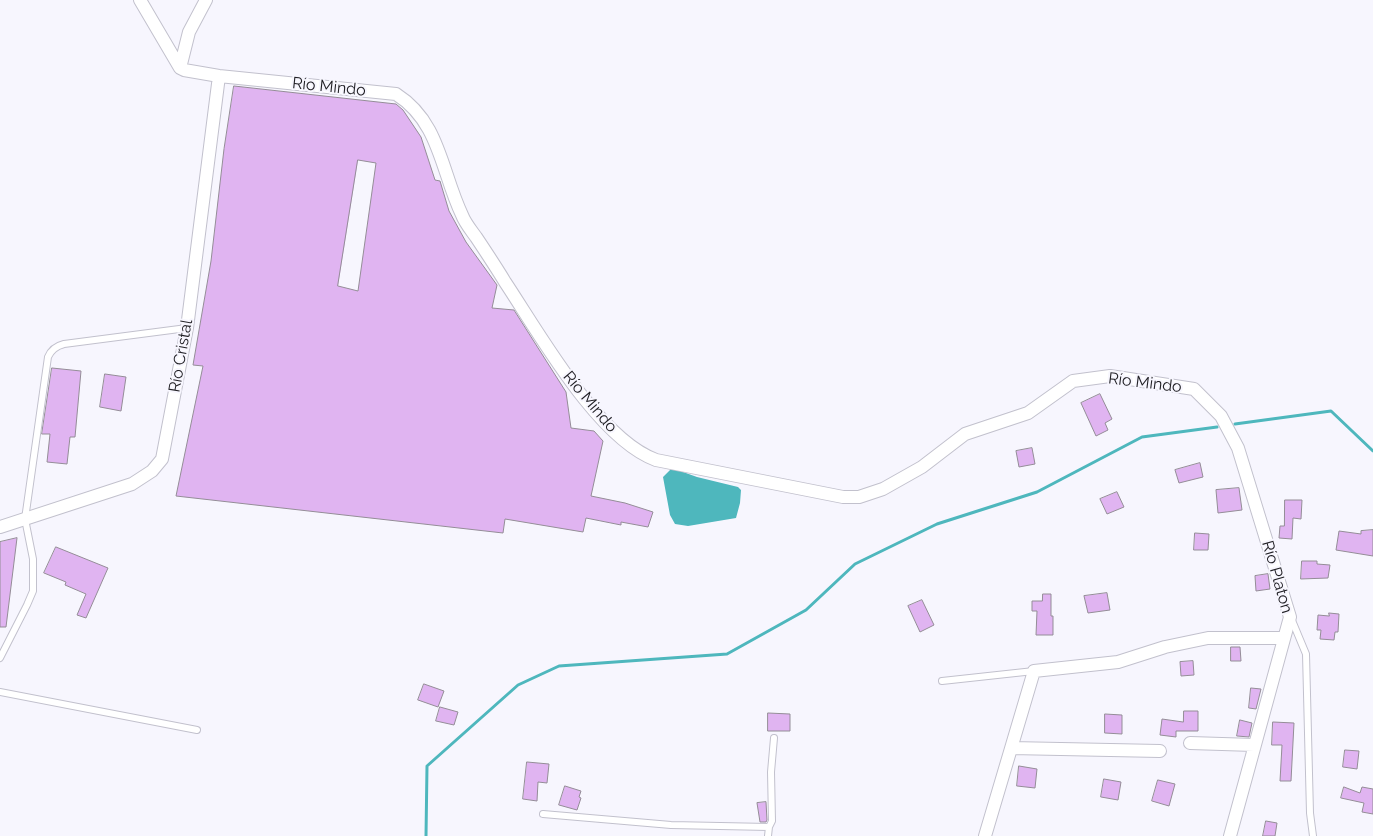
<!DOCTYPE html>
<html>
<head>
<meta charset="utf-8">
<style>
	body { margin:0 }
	canvas { display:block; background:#f7f6fe }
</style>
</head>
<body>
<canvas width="1373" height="836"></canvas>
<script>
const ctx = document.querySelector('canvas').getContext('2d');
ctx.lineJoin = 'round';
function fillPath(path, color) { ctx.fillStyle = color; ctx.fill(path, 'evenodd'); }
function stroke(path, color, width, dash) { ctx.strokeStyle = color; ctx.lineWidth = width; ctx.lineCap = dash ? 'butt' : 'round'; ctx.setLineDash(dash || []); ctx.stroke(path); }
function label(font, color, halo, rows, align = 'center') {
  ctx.font = font + ' Raleway,sans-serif'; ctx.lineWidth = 4; ctx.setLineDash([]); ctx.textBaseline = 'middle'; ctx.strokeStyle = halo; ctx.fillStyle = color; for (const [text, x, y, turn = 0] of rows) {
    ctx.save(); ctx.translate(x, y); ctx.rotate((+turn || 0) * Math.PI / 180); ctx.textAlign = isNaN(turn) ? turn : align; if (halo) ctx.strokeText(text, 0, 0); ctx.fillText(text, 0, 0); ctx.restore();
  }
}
const water = new Path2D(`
	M 672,468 L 697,477 L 738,487 L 741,490 L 740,503 L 736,518 L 688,526 L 675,524 L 670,515 L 663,477 Z`);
const stream = new Path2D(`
	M 1235,424 L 1331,411 L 1373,451
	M 426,836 L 427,766 L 518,685 L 559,666 L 727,654 L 806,610 L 855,564 L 937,524 L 1037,492 L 1142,437 L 1217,427`);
const building = new Path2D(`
	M 234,86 L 396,104 L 403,110 L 421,137 L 435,180 L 440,181 L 449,211 L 466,242 L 497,285 L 492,308 L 514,310 L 566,392 L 571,428 L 594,431 L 603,441 L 591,496 L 625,503 L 653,512 L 648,527 L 621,522 L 621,525 L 586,518 L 583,532 L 505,519 L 503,533 L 176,496 L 203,366 L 193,365 L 211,261 L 224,149 ZM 358,160 L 376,163 L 358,291 L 338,286 Z
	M 52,368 L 81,371 L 75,437 L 70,437 L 67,464 L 47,462 L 50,434 L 42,434 Z
	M 105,374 L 126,377 L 121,411 L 100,407 Z
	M 1100,394 L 1112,419 L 1105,423 L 1108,430 L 1096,436 L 1081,403 Z
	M 1032,448 L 1035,464 L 1019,467 L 1016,451 Z
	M 1200,463 L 1203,477 L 1179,483 L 1175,470 Z
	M 1239,488 L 1242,510 L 1218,513 L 1216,490 Z
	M 1117,492 L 1124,507 L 1107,514 L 1100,499 Z
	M 1285,500 L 1302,500 L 1301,519 L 1293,518 L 1292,539 L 1279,538 L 1280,526 L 1284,526 Z
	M 1373,530 L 1373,556 L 1336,550 L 1339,531 L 1361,534 L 1361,531 Z
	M 1195,533 L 1209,534 L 1208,550 L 1194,550 Z
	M 17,538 L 6,627 L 0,627 L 0,542 Z
	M 56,547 L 108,568 L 86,618 L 77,615 L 86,594 L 65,585 L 66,582 L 44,573 Z
	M 1302,561 L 1317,561 L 1317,564 L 1330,565 L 1328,578 L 1301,579 Z
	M 1268,574 L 1270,589 L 1256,591 L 1255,576 Z
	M 1107,593 L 1110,610 L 1088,613 L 1084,596 Z
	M 1043,594 L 1051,594 L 1051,616 L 1053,616 L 1053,635 L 1036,635 L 1037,611 L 1032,611 L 1032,601 L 1042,601 Z
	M 922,600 L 934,625 L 920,632 L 908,606 Z
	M 1329,613 L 1339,614 L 1338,632 L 1335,632 L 1334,640 L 1320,639 L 1321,630 L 1317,630 L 1318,615 L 1329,616 Z
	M 1231,647 L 1240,647 L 1241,661 L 1231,661 Z
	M 1193,661 L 1194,675 L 1181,676 L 1180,662 Z
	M 424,684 L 444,691 L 438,707 L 418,700 Z
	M 1251,688 L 1261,689 L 1256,709 L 1249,708 Z
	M 440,707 L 458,712 L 454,725 L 436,721 Z
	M 1184,711 L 1198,711 L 1198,731 L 1176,731 L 1176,737 L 1160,735 L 1162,719 L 1183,722 Z
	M 768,713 L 790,714 L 790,731 L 768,731 Z
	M 1105,714 L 1122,715 L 1122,734 L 1105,733 Z
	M 1240,720 L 1252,723 L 1249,737 L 1237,736 Z
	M 1273,722 L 1294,723 L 1291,781 L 1280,781 L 1282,745 L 1272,745 Z
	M 1345,750 L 1359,751 L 1357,769 L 1343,767 Z
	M 527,762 L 549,764 L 547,783 L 538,782 L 537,801 L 523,799 Z
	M 1019,766 L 1037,769 L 1035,788 L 1017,786 Z
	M 1104,779 L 1121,782 L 1118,800 L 1101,797 Z
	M 1158,780 L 1175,784 L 1169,806 L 1152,801 Z
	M 565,786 L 581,791 L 579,797 L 581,798 L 577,810 L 559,805 Z
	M 1344,787 L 1360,793 L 1362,787 L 1373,789 L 1373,814 L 1362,812 L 1364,803 L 1341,798 Z
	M 766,802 L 767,820 L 766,822 L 760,822 L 757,803 Z
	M 1266,821 L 1277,823 L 1275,836 L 1263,836 Z`);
const lane = new Path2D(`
	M 1291,618 L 1306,654 L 1310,813 L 1313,836
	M 0,658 L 27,605 L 33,591 L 33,559 L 25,519 L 48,357 C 51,350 56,346 64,344 L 187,328
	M 942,681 L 1034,671
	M 0,692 L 197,730
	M 543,814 L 671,825 L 769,827
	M 768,836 L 769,827 L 772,821 L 771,772 L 774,738`);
const street = new Path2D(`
	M 140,0 L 180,68 L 184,70 L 219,76 L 396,94 C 440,122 441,171 462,215 C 465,223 471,230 476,237 C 486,252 496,267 505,282 C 539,333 598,439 656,460 L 843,497 L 859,497 L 883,489 L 922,467 L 965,434 L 1028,413 L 1073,381 L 1110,376 L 1194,389 L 1221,416 L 1238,448 L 1290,617 L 1230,836
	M 180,68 L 189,32 L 206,0
	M 0,527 L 132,484 L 152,471 L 162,459 L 187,328 L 219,76
	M 1190,743 L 1254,745
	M 1011,748 L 1160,751
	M 985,836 L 1034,671 L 1118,662 L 1165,647 L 1208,638 L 1283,638`);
const streetNames = [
	["Río Mindo",329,87,6],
	["Río Cristal",181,356,-80],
	["Río Mindo",1145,383,7],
	["Río Mindo",590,402,50],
	["Río Platon",1277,577,74]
];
fillPath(water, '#4eb7bd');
stroke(stream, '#4eb7bd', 3);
fillPath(building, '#e0b4f1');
stroke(building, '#948d97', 1);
stroke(lane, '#c2c1cd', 8);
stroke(street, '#c2c1cd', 14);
stroke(lane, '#fff', 6);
stroke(street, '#fff', 12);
label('16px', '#212025', '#f7f6fe', streetNames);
</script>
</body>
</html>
